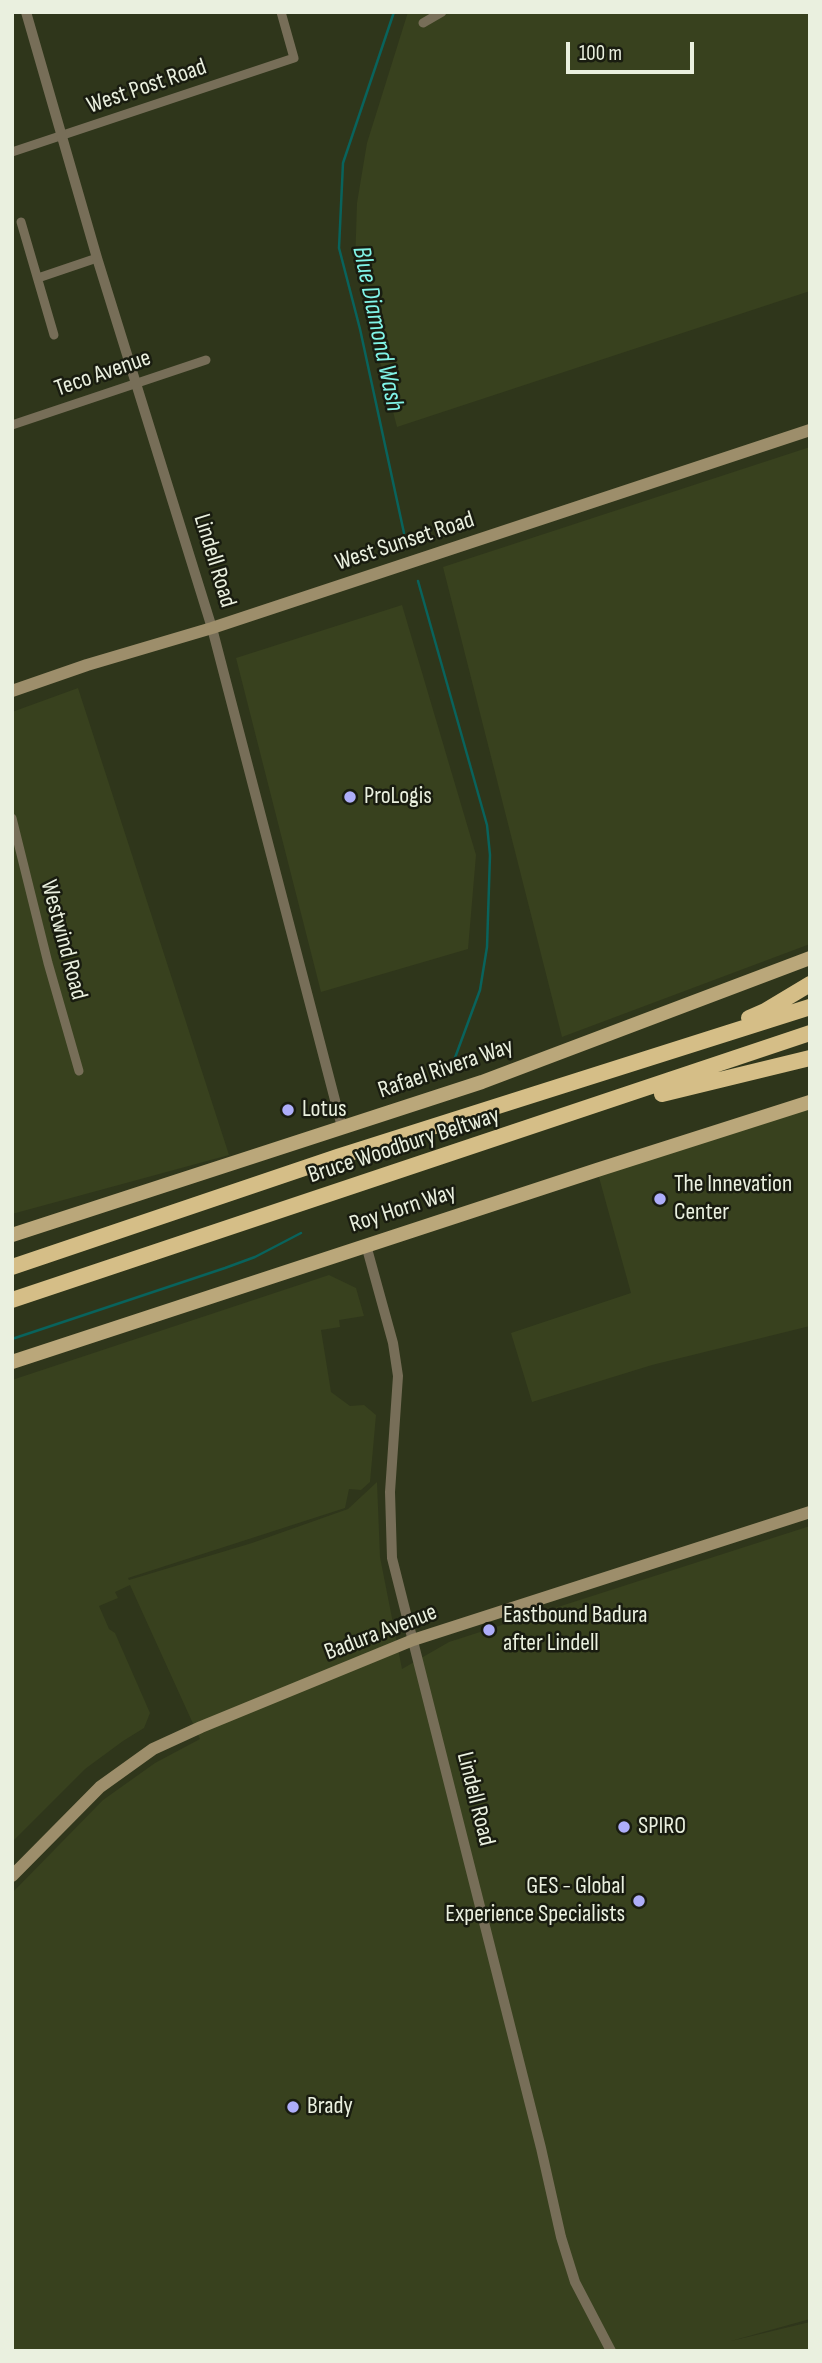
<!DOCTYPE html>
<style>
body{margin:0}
#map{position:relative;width:822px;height:2363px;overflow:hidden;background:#2f361b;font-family:"Sofia Sans Condensed",sans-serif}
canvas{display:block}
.frame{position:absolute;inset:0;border:14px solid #eaf0df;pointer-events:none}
.scale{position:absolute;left:566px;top:42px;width:128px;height:32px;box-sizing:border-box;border:4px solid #eaf0df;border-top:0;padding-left:9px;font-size:21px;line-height:24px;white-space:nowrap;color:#eaf0df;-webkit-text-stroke:5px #191c10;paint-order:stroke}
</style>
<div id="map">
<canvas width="822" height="2363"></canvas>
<div class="frame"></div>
<div class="scale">100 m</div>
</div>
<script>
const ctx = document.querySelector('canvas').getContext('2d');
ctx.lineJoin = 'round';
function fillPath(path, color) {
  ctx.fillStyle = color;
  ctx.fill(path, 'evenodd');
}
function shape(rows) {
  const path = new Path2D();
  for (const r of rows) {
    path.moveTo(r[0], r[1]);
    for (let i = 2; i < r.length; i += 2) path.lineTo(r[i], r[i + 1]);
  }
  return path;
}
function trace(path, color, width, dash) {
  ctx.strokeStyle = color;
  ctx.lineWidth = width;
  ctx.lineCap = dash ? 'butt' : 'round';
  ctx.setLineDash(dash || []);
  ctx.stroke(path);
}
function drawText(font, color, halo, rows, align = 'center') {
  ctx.font = font + ' "Sofia Sans Condensed",sans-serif';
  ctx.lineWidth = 5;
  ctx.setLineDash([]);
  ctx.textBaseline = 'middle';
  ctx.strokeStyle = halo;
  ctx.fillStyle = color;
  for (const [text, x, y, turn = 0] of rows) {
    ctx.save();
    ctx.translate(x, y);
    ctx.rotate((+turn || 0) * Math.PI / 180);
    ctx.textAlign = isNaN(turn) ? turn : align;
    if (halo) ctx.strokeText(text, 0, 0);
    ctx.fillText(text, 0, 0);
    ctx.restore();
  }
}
fillPath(shape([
 [408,12,810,12,810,291,397,427,355,265,357,203,367,143],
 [810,447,810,944,562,1037,443,567],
 [402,605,476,855,468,949,321,992,236,658],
 [78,688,229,1155,12,1214,12,712],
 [810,1102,810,1326,652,1365,532,1402,511,1333,631,1293,597,1170],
 [329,1275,356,1288,364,1316,339,1320,340,1327,321,1330,331,1392,350,1406,364,1405,376,1415,370,1482,361,1490,349,1489,345,1508,128,1578,129,1580,252,1543,348,1509,377,1482,380,1557,402,1669,449,1642,810,1526,810,2319,731,2341,810,2322,810,2351,12,2351,12,1893,103,1800,155,1763,200,1739,130,1585,115,1592,118,1598,99,1606,109,1629,115,1633,150,1713,144,1728,123,1741,85,1769,12,1842,12,1380]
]), '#38411e');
trace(shape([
 [394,12,343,163,339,248,360,329,404,533],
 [418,581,487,825,490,855,487,947,480,990,449,1074],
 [12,1339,225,1268,255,1257,301,1233]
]), '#09635c', 2.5);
trace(shape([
 [423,23,442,12],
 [12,152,294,58,281,12],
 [21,222,54,335],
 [38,278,97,258],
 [12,425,206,360],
 [12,818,48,963,79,1071]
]), '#776e58', 9);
trace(shape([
 [26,12,97,258,212,628,342,1127],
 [366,1245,393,1343,398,1376,390,1492,392,1558,541,2148,561,2237,575,2282,611,2351]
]), '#776e58', 10);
trace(shape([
 [12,691,87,665,212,628,810,430],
 [12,1876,100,1787,153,1749,201,1727,413,1640,810,1512]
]), '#9d8e6b', 12);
trace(shape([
 [12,1235,482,1082,810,958],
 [12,1362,597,1170,810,1102]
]), '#baa77a', 14);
trace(shape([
 [749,1018,765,1011,810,984],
 [662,1094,810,1058],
 [12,1267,337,1157,810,1007],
 [12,1300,810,1033]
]), '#d5be87', 16);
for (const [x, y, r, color] of [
 [350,797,7,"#aeaefa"],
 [288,1110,7,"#aeaefa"],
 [660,1199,7,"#aeaefa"],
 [489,1630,7,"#aeaefa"],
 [624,1827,7,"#aeaefa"],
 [639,1901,7,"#aeaefa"],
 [293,2107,7,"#aeaefa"]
]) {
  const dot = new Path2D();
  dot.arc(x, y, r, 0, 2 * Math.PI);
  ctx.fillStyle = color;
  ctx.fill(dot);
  trace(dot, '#191c10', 2.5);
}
drawText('24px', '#eaf0df', '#191c10', [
 ["West Post Road",147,87,-19],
 ["Teco Avenue",103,374,-19],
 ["West Sunset Road",405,542,-18],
 ["Lindell Road",214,561,73],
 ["Westwind Road",63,940,75],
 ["Rafael Rivera Way",446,1069,-19],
 ["Bruce Woodbury Beltway",404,1146,-18],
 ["Roy Horn Way",403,1209,-18],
 ["Badura Avenue",381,1633,-21],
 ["Lindell Road",475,1799,76]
]);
drawText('24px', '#eaf0df', '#191c10', [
 ["ProLogis",364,797],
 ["Lotus",302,1110],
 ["The Innevation",674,1185],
 ["Center",674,1213],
 ["Eastbound Badura",503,1616],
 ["after Lindell",503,1644],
 ["SPIRO",638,1827],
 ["GES - Global",625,1887,"right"],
 ["Experience Specialists",625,1915,"right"],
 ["Brady",307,2107]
], 'left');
drawText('italic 26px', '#81f4e7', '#191c10', [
 ["Blue Diamond Wash",377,329,78]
]);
</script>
